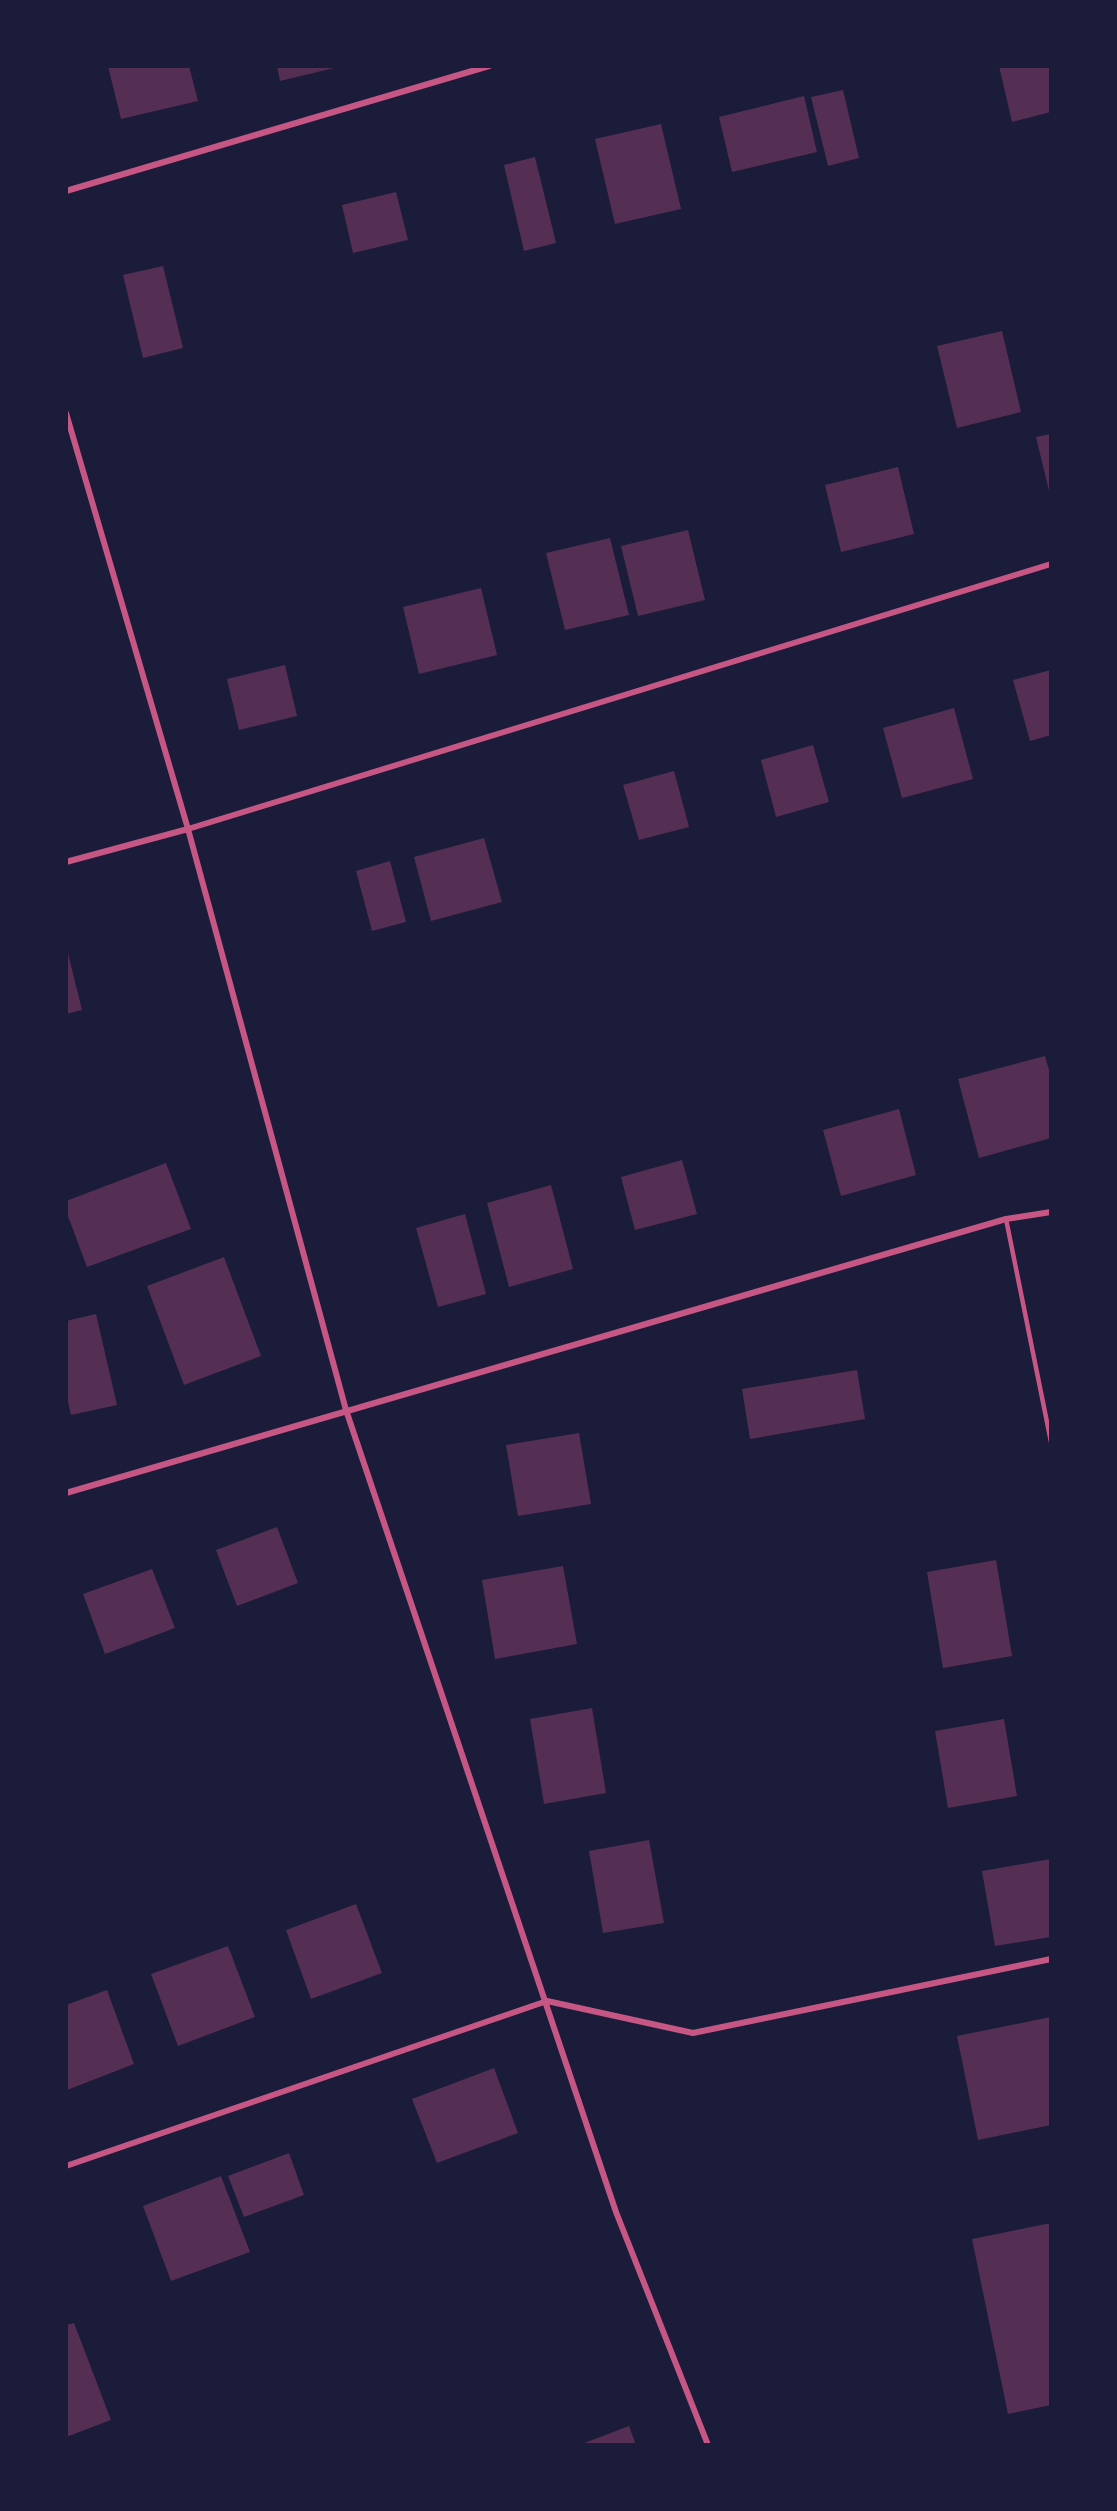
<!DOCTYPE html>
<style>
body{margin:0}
#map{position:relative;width:1117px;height:2511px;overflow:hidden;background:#1b1b3a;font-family:Rubik,sans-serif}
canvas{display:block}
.frame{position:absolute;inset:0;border:68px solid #1b1b3a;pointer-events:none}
</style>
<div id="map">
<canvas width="1117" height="2511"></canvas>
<div class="frame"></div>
</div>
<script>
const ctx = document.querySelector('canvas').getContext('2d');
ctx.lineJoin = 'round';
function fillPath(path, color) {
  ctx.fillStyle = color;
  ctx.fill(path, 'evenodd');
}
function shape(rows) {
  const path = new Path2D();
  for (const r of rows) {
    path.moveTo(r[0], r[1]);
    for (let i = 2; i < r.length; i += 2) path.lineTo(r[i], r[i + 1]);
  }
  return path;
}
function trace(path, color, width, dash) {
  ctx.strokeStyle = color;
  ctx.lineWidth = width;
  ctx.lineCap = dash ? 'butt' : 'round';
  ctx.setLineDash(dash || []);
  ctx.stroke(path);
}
fillPath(shape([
 [108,66,189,66,198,101,121,119],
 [277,66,333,66,334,68,280,81],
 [999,66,1051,66,1051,112,1012,122],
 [843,90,859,158,828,166,811,97],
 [804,96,817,152,732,172,719,117],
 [661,124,681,209,615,224,595,139],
 [535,157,556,243,524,251,504,165],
 [396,192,408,240,353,253,342,205],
 [163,266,183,348,143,358,123,275],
 [1002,331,1021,412,957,428,937,346],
 [1051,434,1051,495,1050,495,1036,437],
 [898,467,914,534,841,552,825,485],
 [688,530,705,600,638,616,621,546],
 [610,538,629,615,565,630,546,553],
 [481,588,497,655,419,674,403,607],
 [285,665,297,716,239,730,227,679],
 [1051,670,1051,735,1030,741,1013,680],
 [954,708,973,779,902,798,883,728],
 [813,745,829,802,776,817,761,760],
 [674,771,689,827,639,840,623,785],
 [484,838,502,902,431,921,414,857],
 [390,861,406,922,372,931,356,871],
 [66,945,82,1010,66,1014],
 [1045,1056,1051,1077,1051,1138,979,1158,958,1079],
 [899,1109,916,1175,841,1196,823,1130],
 [682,1160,697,1214,635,1230,621,1177],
 [166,1163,191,1229,87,1267,66,1211,66,1201],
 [551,1185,573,1269,509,1287,487,1203],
 [465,1214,486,1294,438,1307,416,1228],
 [224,1257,261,1356,184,1385,147,1286],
 [96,1314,117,1405,71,1415,66,1393,66,1321],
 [857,1370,865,1419,750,1439,742,1389],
 [579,1433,591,1504,518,1516,506,1445],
 [277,1527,298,1583,237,1606,216,1550],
 [996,1560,1012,1656,943,1668,927,1572],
 [563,1566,577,1644,495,1659,482,1580],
 [152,1569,175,1628,105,1654,83,1594],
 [592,1708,606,1793,544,1804,530,1719],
 [1004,1719,1017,1796,948,1808,935,1731],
 [649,1840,664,1923,603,1933,589,1851],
 [1051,1859,1051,1937,995,1946,982,1871],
 [356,1904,382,1973,311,1999,286,1930],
 [228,1946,255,2017,178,2046,151,1974],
 [107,1990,134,2064,67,2090,66,2005],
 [1051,2017,1051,2125,978,2140,957,2036],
 [494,2068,518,2133,437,2163,412,2099],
 [289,2153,304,2195,244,2217,228,2176],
 [221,2176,250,2252,171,2281,143,2206],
 [1051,2223,1051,2405,1008,2414,972,2239],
 [74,2323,111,2420,66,2437,66,2325],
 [629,2426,636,2445,579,2445]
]), '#542f53');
trace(shape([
 [1006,1219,1051,1442]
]), '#c65784', 4.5);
trace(shape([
 [66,191,489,66],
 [66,413,188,829,346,1410,616,2212,708,2445],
 [66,862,188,829,1051,564],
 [66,1493,1006,1219,1051,1212],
 [66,2166,547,2001,693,2033,1051,1959]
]), '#c65784', 6);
</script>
